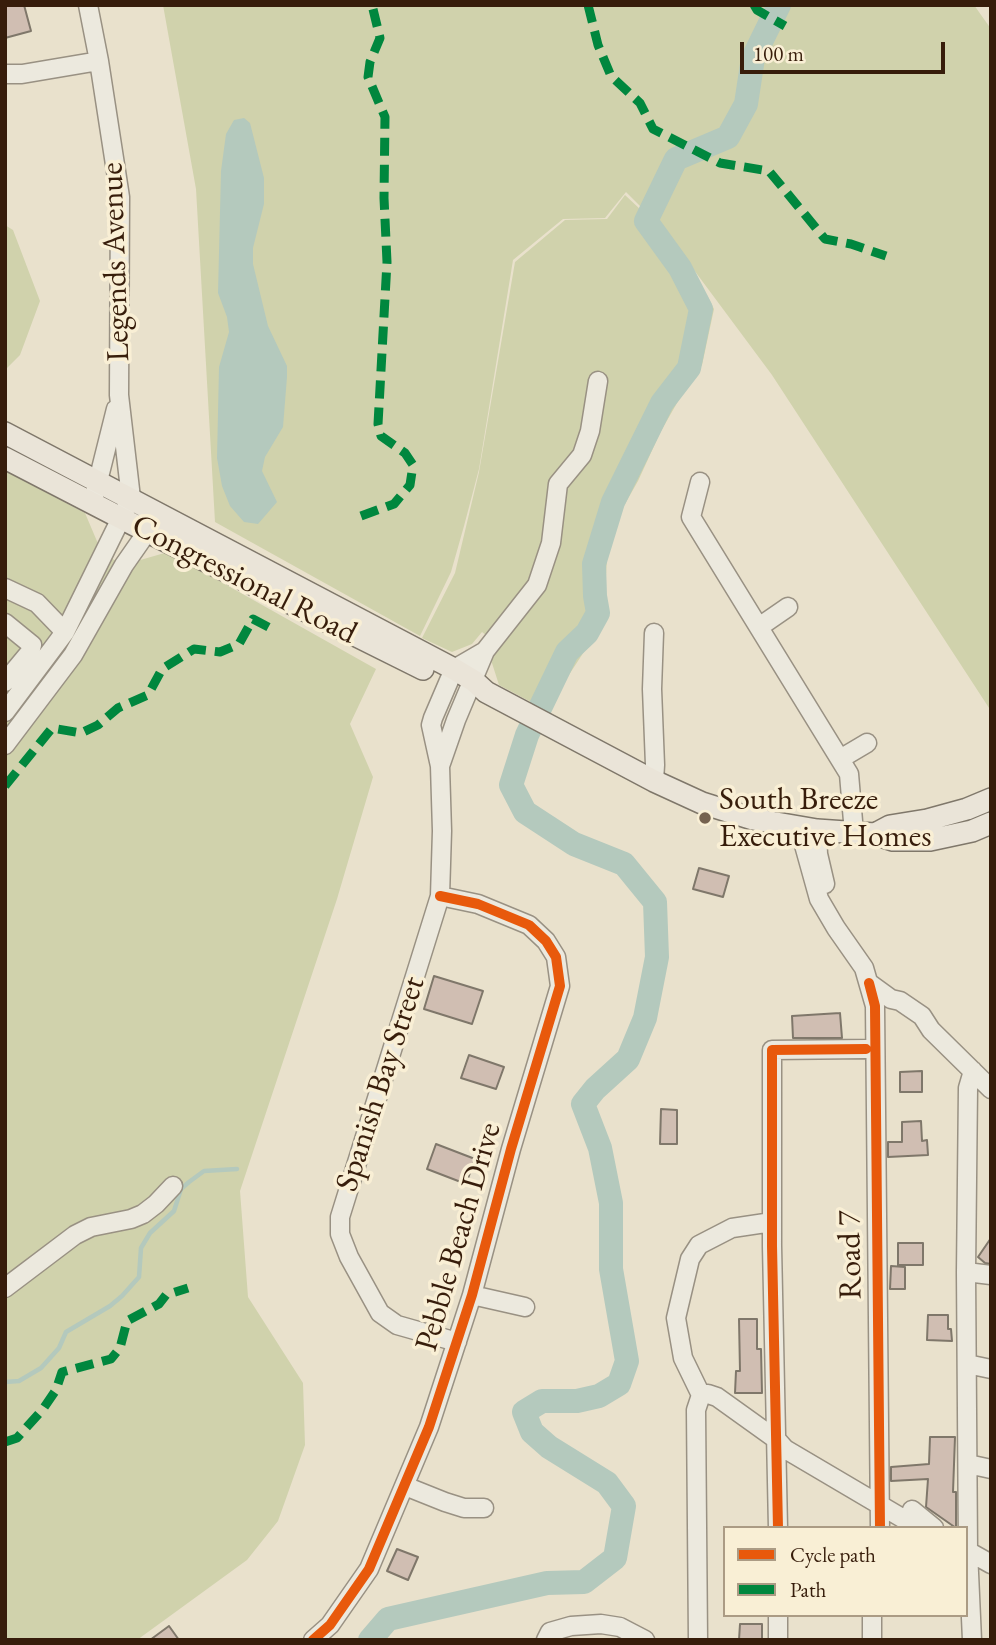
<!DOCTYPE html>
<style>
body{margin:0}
#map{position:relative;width:996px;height:1645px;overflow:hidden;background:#e9e1cc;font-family:"EB Garamond",serif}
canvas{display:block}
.frame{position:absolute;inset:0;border:7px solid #371d0b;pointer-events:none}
.legend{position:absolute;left:723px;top:1526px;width:245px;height:91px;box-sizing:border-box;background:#f9efd5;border:2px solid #ab9b84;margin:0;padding:9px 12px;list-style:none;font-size:21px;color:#371d0b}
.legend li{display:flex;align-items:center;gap:14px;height:35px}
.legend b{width:35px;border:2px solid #ab9b84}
.scale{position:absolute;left:740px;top:42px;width:205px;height:32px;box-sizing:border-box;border:4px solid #371d0b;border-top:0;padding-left:9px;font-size:21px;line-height:24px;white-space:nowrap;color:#371d0b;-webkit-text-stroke:5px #f9efd5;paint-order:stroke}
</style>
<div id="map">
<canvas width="996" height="1645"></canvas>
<div class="frame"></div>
<ul class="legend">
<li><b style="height:9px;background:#e8590c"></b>Cycle path</li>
<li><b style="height:9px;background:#00873e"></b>Path</li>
</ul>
<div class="scale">100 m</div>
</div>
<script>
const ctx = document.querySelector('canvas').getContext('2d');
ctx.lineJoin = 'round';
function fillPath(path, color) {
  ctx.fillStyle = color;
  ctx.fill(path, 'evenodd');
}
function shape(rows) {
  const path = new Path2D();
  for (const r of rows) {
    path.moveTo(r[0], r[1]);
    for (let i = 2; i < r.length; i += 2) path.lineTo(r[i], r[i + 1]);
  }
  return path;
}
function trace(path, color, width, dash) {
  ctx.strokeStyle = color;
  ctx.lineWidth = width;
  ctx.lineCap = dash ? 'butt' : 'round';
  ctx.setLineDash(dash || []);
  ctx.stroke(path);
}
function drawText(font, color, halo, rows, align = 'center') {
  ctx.font = font + ' "EB Garamond",serif';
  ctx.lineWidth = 7;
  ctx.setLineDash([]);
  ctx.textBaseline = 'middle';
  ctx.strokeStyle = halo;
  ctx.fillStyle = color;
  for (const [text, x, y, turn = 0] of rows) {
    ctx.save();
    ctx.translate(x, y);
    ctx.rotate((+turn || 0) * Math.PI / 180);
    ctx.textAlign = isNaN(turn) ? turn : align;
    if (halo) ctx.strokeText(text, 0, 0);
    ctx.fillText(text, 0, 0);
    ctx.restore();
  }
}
fillPath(shape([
 [163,5,974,5,991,29,991,711,772,375,665,231,626,192,605,218,563,219,513,260,479,469,464,526,451,572,420,636,215,522,196,189],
 [625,195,658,226,676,249,708,297,714,309,702,365,685,389,661,431,638,481,617,518,607,559,605,591,608,615,546,710,499,685,491,660,500,646,482,632,472,644,452,652,422,638,455,573,479,472,515,262,565,220,607,219],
 [5,225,13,230,40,301,20,355,5,370],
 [5,471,85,513,102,553,123,565,168,552,376,669,350,724,373,777,337,899,240,1191,248,1297,303,1383,305,1445,278,1521,247,1560,137,1640,5,1640]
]), '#d0d2ac');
fillPath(shape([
 [244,118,250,123,264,178,264,204,253,248,253,264,268,326,287,366,287,377,283,427,265,457,262,471,277,502,258,524,244,522,230,506,222,486,217,458,219,367,229,332,227,317,218,293,221,171,226,134,234,120]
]), '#b4c9bd');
trace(shape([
 [5,1382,19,1381,41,1368,59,1348,66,1332,110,1306,122,1296,139,1277,141,1248,150,1233,174,1211,181,1189,189,1182,204,1171,237,1169]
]), '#b4c9bd', 4.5);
trace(shape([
 [370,1640,388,1619,547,1583,584,1582,615,1558,624,1506,607,1483,549,1447,532,1432,524,1412,542,1401,577,1401,599,1396,619,1384,627,1361,611,1269,611,1203,600,1148,583,1104,595,1089,628,1059,645,1018,657,957,655,902,624,864,574,844,525,812,511,785,527,735,567,652,587,633,598,613,595,596,594,564,613,502,662,403,689,368,701,309,680,268,646,221,676,159,728,137,746,104,753,58,779,5]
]), '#b4c9bd', 24);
const building = shape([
 [5,5,24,5,31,31,5,38,5,5],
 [699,868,729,876,723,897,693,889,699,868],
 [434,976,483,991,472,1024,424,1009,434,976],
 [840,1013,842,1038,793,1038,792,1016,840,1013],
 [469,1055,504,1067,496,1089,461,1078,469,1055],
 [922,1071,922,1092,900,1092,900,1072,922,1071],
 [661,1109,677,1110,677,1144,660,1144,661,1109],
 [921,1121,922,1141,927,1140,928,1155,888,1157,888,1142,902,1142,902,1122,921,1121],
 [436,1144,475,1159,466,1184,427,1169,436,1144],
 [991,1238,991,1264,985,1263,978,1257,991,1238],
 [898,1243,923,1243,923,1265,898,1265,898,1243],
 [891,1266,905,1267,905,1289,890,1289,891,1266],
 [928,1315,948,1315,948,1329,951,1329,952,1341,927,1340,928,1315],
 [739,1319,757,1319,757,1349,761,1349,762,1393,735,1393,736,1371,740,1371,739,1319],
 [930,1437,955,1437,953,1492,956,1492,956,1528,926,1507,928,1479,891,1481,891,1467,929,1464,930,1437],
 [397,1549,418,1557,408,1580,387,1571,397,1549],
 [740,1624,762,1624,762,1640,739,1640,740,1624],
 [169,1626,179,1640,150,1640,169,1626]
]);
fillPath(building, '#d0beb2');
trace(building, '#7f776a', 2);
const minor = shape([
 [5,74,22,74,99,61],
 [700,482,691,517,849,774,854,833],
 [95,493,116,409],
 [5,588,37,603,65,632],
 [5,623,32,645,30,652,5,682],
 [759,627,788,607],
 [5,712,65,632,131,498,119,395,120,197,99,61,88,5],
 [5,745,73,655,124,565,154,522],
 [840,759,867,743],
 [440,766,456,720,485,651],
 [654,781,655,765,652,689,654,633],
 [799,827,819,899,836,928,864,968,875,1006,880,1528],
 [817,830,818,854,825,884],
 [869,983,891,999,900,1001,922,1016,931,1030,991,1089],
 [966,1272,991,1275],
 [5,1288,75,1235,91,1227,131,1219,143,1214,156,1204,173,1186],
 [472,1295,525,1307],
 [457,1342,397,1325,380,1313,349,1257,340,1234,340,1217,440,896,442,831,440,766,431,725,433,718,454,669,485,651,537,585,551,543,558,484,582,455,590,431,598,381],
 [967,1364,991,1369],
 [701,1395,683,1358,676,1318,690,1259,699,1245,732,1228,772,1222],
 [968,1464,991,1469],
 [405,1486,445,1502,464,1508,484,1508],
 [912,1510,934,1528],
 [778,1528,772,1246,772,1050,866,1049],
 [966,1550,991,1564],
 [778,1615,778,1640],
 [313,1640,330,1625,369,1569,429,1427,472,1295,511,1149,560,986,556,957,546,941,529,925,478,904,440,896],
 [546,1640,550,1632,571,1626,601,1624,620,1627,645,1640],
 [698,1640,696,1410,701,1395,708,1394,717,1397,777,1440,785,1449,919,1528],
 [872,1640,872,1615],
 [972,1640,968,1551,966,1272,968,1088,973,1071]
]);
const major = shape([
 [5,433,454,669,474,681,486,692,654,781,702,803,753,819,817,830,875,834,893,840,930,840,972,831,991,823],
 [5,458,148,532,423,669],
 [875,834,890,826,927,820,967,809,991,799]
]);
trace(minor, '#999183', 21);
trace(major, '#7f776a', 24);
trace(minor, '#ece9de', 18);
trace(major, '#eae4d8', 21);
trace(shape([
 [588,5,598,45,611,76,640,103,653,129,720,163,769,171,825,239,851,244,886,256],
 [754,5,757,10,785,26],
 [361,516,394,504,410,485,413,465,405,453,381,436,378,424,387,262,384,198,385,117,368,77,370,62,380,38,372,5],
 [5,786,52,728,81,733,98,725,118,708,148,695,162,669,194,649,220,652,239,644,253,619,272,629],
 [5,1442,17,1438,43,1409,56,1390,62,1372,111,1359,120,1348,127,1321,159,1304,166,1295,188,1288]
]), '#00873e', 9, [18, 9]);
trace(shape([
 [869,983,875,1006,880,1528],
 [778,1528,772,1246,772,1050,866,1049],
 [313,1640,330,1625,369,1569,429,1427,472,1295,511,1149,560,986,556,957,546,941,529,925,478,904,440,896]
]), '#e8590c', 10);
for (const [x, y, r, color] of [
 [705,818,7,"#75624f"]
]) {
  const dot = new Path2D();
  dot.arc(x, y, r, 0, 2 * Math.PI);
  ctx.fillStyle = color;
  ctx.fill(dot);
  trace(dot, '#f9efd5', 2.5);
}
drawText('32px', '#371d0b', '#f9efd5', [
 ["Legends Avenue",116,262,-92],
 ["Congressional Road",244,580,27],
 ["Spanish Bay Street",381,1084,-72],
 ["Pebble Beach Drive",459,1237,-74],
 ["Road 7",851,1255,-91]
]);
drawText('32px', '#371d0b', '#f9efd5', [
 ["South Breeze",719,800],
 ["Executive Homes",719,837]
], 'left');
</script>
